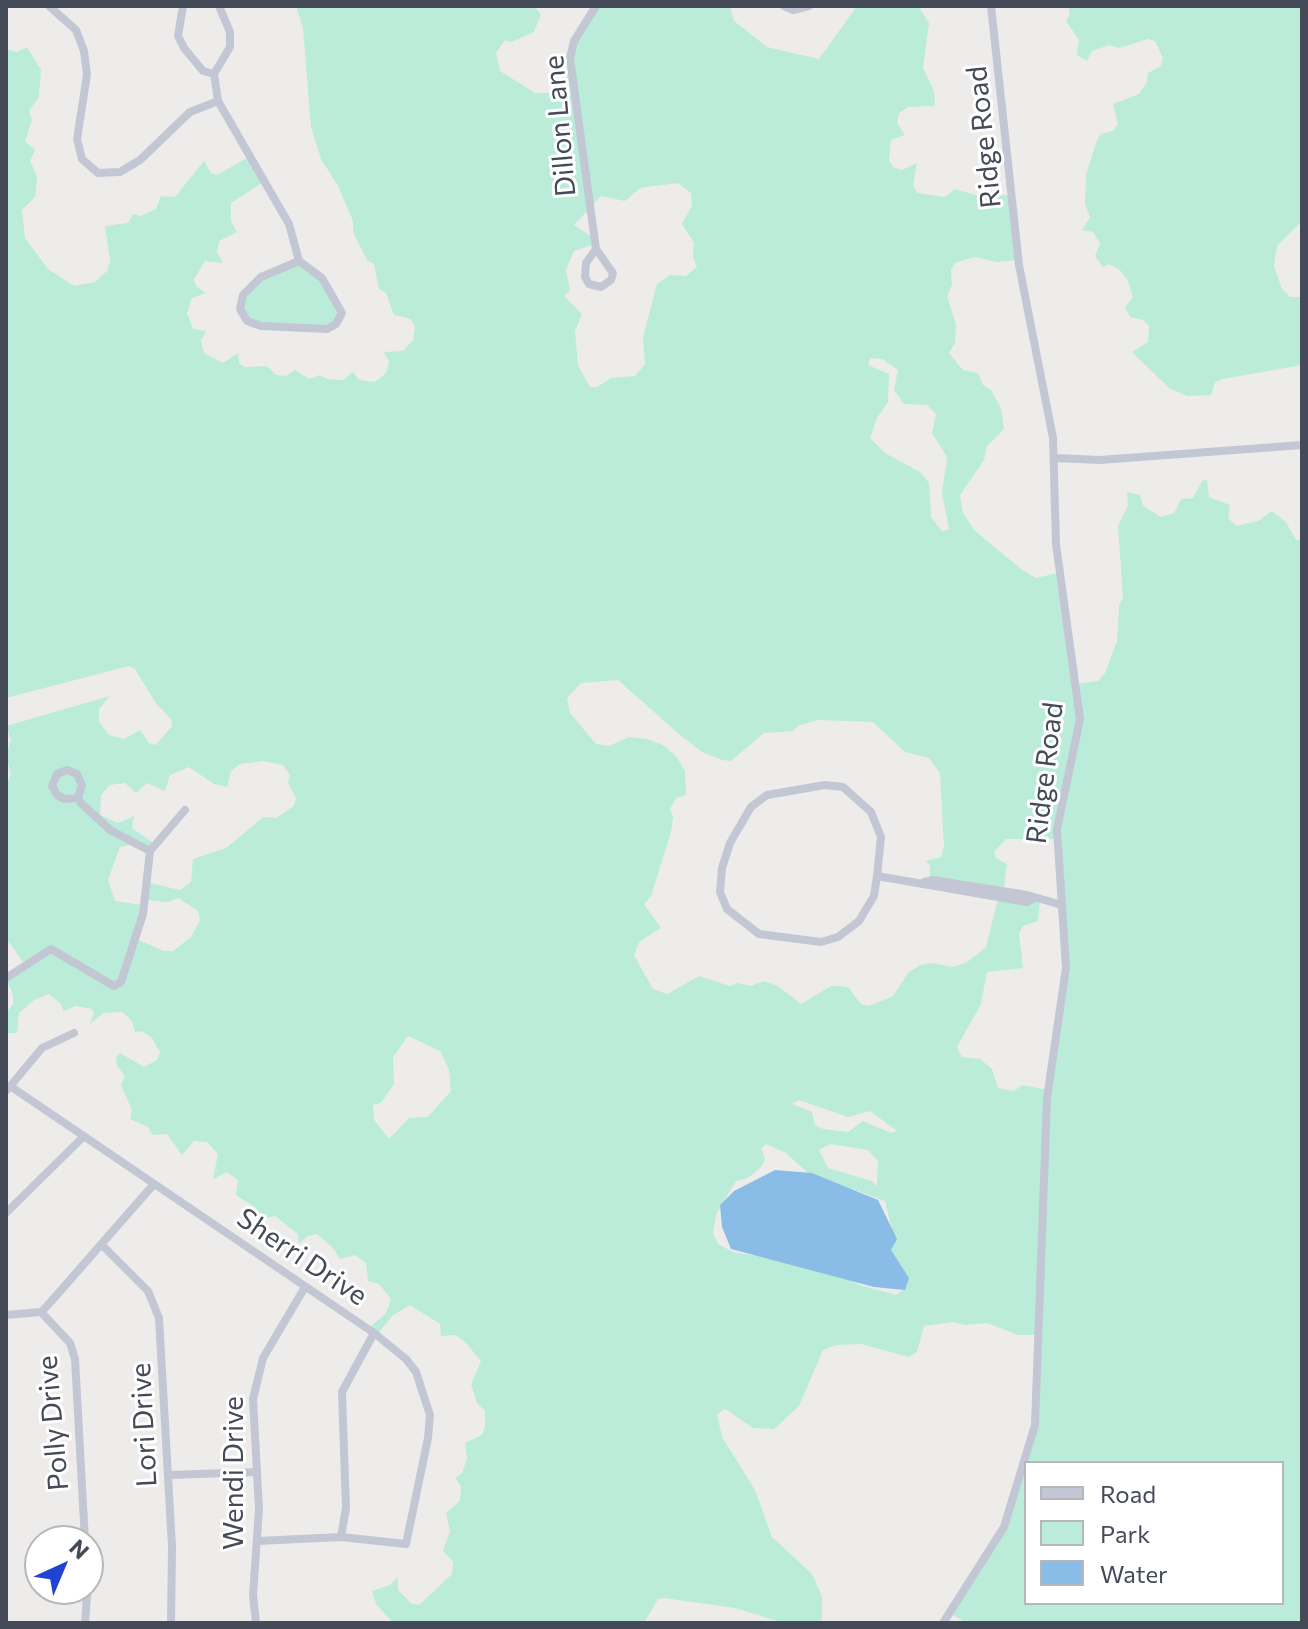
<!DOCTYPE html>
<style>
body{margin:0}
#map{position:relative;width:1308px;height:1629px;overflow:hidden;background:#eeeceb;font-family:Commissioner,sans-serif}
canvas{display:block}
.frame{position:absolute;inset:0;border:8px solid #454a58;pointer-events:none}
.legend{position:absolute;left:1024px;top:1461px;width:260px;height:144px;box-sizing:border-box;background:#fff;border:2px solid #b5b7bc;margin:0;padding:10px 14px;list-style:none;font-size:24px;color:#454a58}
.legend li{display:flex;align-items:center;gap:16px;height:40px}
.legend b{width:40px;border:2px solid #b5b7bc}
.north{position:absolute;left:24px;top:1525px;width:80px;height:80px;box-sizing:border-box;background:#fff;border:2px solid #b5b7bc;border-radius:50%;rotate:44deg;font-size:22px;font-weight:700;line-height:32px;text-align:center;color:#454a58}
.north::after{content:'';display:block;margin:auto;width:28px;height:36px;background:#2043d4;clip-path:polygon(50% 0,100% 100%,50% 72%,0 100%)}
</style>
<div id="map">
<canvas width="1308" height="1629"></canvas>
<div class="frame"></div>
<ul class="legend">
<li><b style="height:10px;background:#c2c7d3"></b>Road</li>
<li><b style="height:22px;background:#baecd9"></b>Park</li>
<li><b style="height:22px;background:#89bde7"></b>Water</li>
</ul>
<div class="north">N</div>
</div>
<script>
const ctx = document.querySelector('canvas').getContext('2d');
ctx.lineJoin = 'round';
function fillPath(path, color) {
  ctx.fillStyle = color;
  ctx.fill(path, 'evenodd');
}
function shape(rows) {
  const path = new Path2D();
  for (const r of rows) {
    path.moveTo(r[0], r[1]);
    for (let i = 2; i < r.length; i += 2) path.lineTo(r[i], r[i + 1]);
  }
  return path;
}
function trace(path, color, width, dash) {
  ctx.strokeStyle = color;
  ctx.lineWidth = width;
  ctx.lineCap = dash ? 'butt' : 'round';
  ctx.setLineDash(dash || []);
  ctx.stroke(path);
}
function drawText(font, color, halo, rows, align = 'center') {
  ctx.font = font + ' Commissioner,sans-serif';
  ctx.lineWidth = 6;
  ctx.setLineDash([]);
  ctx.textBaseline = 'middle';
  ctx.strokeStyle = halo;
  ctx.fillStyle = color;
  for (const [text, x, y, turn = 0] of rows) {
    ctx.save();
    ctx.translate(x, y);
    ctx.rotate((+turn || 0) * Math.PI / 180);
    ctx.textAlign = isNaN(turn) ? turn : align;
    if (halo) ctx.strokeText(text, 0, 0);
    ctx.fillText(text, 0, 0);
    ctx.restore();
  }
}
fillPath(shape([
 [296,6,534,6,541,14,534,32,511,42,505,40,496,53,500,71,535,93,571,93,566,74,571,46,600,6,730,6,734,21,767,47,819,59,857,6,918,6,929,23,923,68,934,91,935,106,908,107,899,113,897,123,905,135,891,140,889,160,893,167,902,170,917,163,913,185,917,193,945,197,955,189,979,196,1011,195,1018,260,997,262,974,257,955,263,951,270,952,285,947,296,956,325,955,343,949,353,963,370,978,373,983,385,991,390,1001,408,1004,429,987,446,984,460,960,495,963,513,975,531,1021,569,1036,578,1057,573,1075,684,1098,681,1105,673,1117,641,1119,606,1123,597,1118,526,1128,505,1127,492,1140,495,1143,506,1161,517,1174,513,1181,499,1193,498,1202,481,1207,479,1209,497,1230,505,1228,518,1236,526,1258,521,1272,511,1286,522,1296,540,1302,541,1302,1623,966,1623,950,1613,995,1544,1014,1500,1036,1404,1038,1335,1018,1335,987,1323,965,1325,953,1322,924,1326,917,1352,909,1357,861,1344,837,1345,823,1350,799,1406,774,1429,753,1428,725,1409,717,1414,722,1437,755,1490,772,1537,812,1574,822,1596,822,1623,784,1623,735,1608,664,1598,658,1599,644,1623,393,1623,376,1604,372,1591,390,1585,398,1577,398,1590,411,1603,419,1605,452,1574,453,1562,443,1551,450,1531,446,1513,460,1501,461,1486,455,1478,462,1473,467,1459,465,1443,482,1435,485,1427,485,1411,477,1403,471,1384,481,1361,466,1343,456,1335,441,1336,440,1324,410,1305,392,1316,378,1334,367,1330,386,1313,391,1299,379,1284,368,1281,366,1263,355,1255,340,1259,334,1249,317,1234,308,1236,299,1244,298,1234,275,1216,256,1221,256,1208,236,1195,238,1180,227,1172,213,1179,218,1154,207,1142,194,1141,182,1155,167,1134,153,1135,148,1127,130,1119,132,1110,121,1085,125,1076,117,1066,116,1057,120,1053,144,1067,157,1060,160,1052,152,1038,142,1031,135,1032,132,1021,122,1012,103,1013,89,1025,94,1014,92,1009,76,1006,63,1011,61,1004,49,994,34,1000,19,1013,17,1033,6,1033,6,1013,13,1004,13,995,6,978,25,965,6,938,6,786,11,774,6,756,11,740,6,726,110,696,99,709,99,722,109,735,124,739,140,730,149,743,156,745,172,726,171,719,155,702,135,669,129,666,6,698,6,49,17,52,27,47,41,70,39,97,29,111,32,120,25,141,35,150,30,161,37,176,35,197,22,210,25,238,48,269,74,286,95,282,107,271,110,261,105,226,128,223,133,214,140,216,156,209,161,196,175,197,204,161,211,173,217,175,247,158,262,183,231,203,231,221,237,232,219,241,217,252,223,263,205,261,194,279,196,286,206,293,192,298,187,313,193,329,206,331,201,341,204,353,223,363,238,353,239,363,245,367,267,366,276,375,286,376,295,370,309,379,320,375,327,379,343,380,353,372,359,380,375,382,386,373,389,362,384,352,403,351,413,340,415,327,411,319,394,315,386,293,379,289,374,264,367,260,353,232,353,221,338,186,321,159,311,127,303,28],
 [678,183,691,193,692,205,682,224,694,243,693,257,697,267,686,276,670,275,657,284,643,337,645,364,635,376,611,378,597,387,590,387,578,365,575,331,582,314,564,296,570,290,566,270,574,251,592,245,592,237,574,225,601,196,625,201,640,188],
 [870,358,882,359,898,370,894,390,904,404,927,405,936,414,932,433,947,457,942,493,949,529,942,531,931,517,929,483,920,472,885,453,870,438,877,418,888,402,889,374,868,365],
 [618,680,680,735,702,752,722,760,731,761,764,733,792,731,800,725,818,720,873,722,905,752,929,758,940,773,944,847,941,857,926,861,930,866,929,885,998,899,986,947,966,963,952,967,933,963,920,965,908,973,893,996,869,1006,861,1004,848,987,841,986,831,986,801,1004,778,986,763,981,751,986,737,983,730,986,699,976,667,994,653,989,634,955,639,942,661,928,644,904,651,896,671,832,673,817,670,809,676,798,686,795,685,771,676,756,663,745,647,739,629,737,609,746,596,744,570,713,567,698,581,683],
 [263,761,283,765,290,775,288,783,296,798,294,806,276,818,263,817,226,848,193,859,191,882,180,890,146,882,145,900,168,902,178,898,198,911,200,920,191,937,173,951,164,951,136,939,142,905,115,901,108,880,120,847,133,844,152,852,155,844,132,828,134,816,118,823,100,815,101,795,110,785,125,783,136,793,147,783,165,791,170,775,189,767,214,784,227,787,231,771,240,764],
 [1006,839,1055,839,1064,940,1062,1002,1047,1090,1022,1085,1014,1091,998,1088,992,1069,980,1059,962,1057,957,1047,981,1004,987,972,1023,968,1019,933,1023,926,1038,921,1040,902,1003,896,1007,864,996,858,994,852],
 [408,1036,440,1051,449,1070,451,1091,428,1117,409,1118,389,1139,374,1120,373,1105,381,1103,394,1084,393,1057],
 [799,1100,848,1117,870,1111,897,1131,891,1133,863,1121,848,1132,823,1129,815,1125,812,1112,792,1104],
 [766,1144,786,1153,808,1173,885,1201,892,1230,887,1248,903,1290,896,1295,889,1293,859,1285,821,1266,733,1252,718,1244,713,1233,716,1215,736,1181,748,1178,761,1167,765,1159,761,1148],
 [830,1144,868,1150,878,1161,877,1186,872,1181,828,1168,819,1150],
 [1026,1463,1282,1463,1282,1603,1026,1603],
 [1068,6,1302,6,1302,221,1277,246,1274,266,1282,289,1290,297,1302,297,1302,365,1223,379,1215,382,1211,395,1187,396,1169,388,1132,352,1148,342,1149,326,1143,320,1130,317,1125,307,1133,297,1128,281,1120,270,1109,264,1103,267,1095,256,1100,243,1093,232,1082,230,1090,217,1085,204,1086,175,1097,140,1101,134,1113,131,1118,124,1113,104,1139,94,1147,82,1148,73,1161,66,1163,58,1155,41,1148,39,1119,48,1109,45,1092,51,1087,61,1077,55,1079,40,1066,21,1070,14],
 [299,262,318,275,340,304,339,321,331,329,264,326,247,319,239,302,247,287]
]), '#baecd9');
fillPath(shape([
 [775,1170,812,1173,878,1200,897,1239,891,1250,909,1278,905,1290,874,1287,731,1249,722,1227,720,1205,734,1191]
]), '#89bde7');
trace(shape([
 [49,6,76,30,84,51,87,75,77,139,82,159,98,173,120,172,140,160,190,112,218,101],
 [183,6,178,36,184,48,203,71,214,74],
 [219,6,230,32,230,47,214,74,218,101,289,224,299,261,322,278,342,313,336,324,327,329,261,326,247,321,240,309,243,295,261,277,299,261],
 [784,6,793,10,809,6],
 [596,249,586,263,585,277,589,284,601,287,611,280,613,273,596,249,570,58,574,41,596,6],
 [1055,458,1100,460,1302,445],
 [78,798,64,799,57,795,52,786,57,774,67,770,77,774,82,785,78,798,80,802,110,830,150,851],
 [877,876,874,896,859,921,838,937,821,942,759,934,727,909,720,892,722,868,730,843,751,807,767,795,825,785,843,787,871,812,881,837,877,876,1027,902,1033,899],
 [924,882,933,880,1027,895,1062,905],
 [6,978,51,949,114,986,121,982,143,914,150,851,185,810],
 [10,1086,374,1333,406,1359,416,1372,430,1415,428,1438,406,1544,341,1537,258,1541],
 [7,1090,42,1048,74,1033],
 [6,1213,84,1136],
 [103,1246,148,1291,159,1318,172,1547,171,1623],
 [41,1312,70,1343,75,1359,85,1541],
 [6,1315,41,1312,48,1305,154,1184],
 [169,1475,257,1472],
 [341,1537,346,1508,342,1392,374,1333],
 [85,1623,88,1582],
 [256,1623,253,1595,259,1509,253,1399,263,1358,305,1287],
 [943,1623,1004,1527,1035,1425,1047,1098,1066,968,1057,829,1080,719,1056,544,1053,438,1019,265,991,6]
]), '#c2c7d3', 8);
drawText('28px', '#454a58', '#fff', [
 ["Dillon Lane",560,126,-95],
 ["Ridge Road",984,137,-96],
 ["Ridge Road",1045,773,-83],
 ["Sherri Drive",302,1257,34],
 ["Polly Drive",53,1423,-95],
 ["Lori Drive",144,1425,-93],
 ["Wendi Drive",234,1473,-90]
]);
</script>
